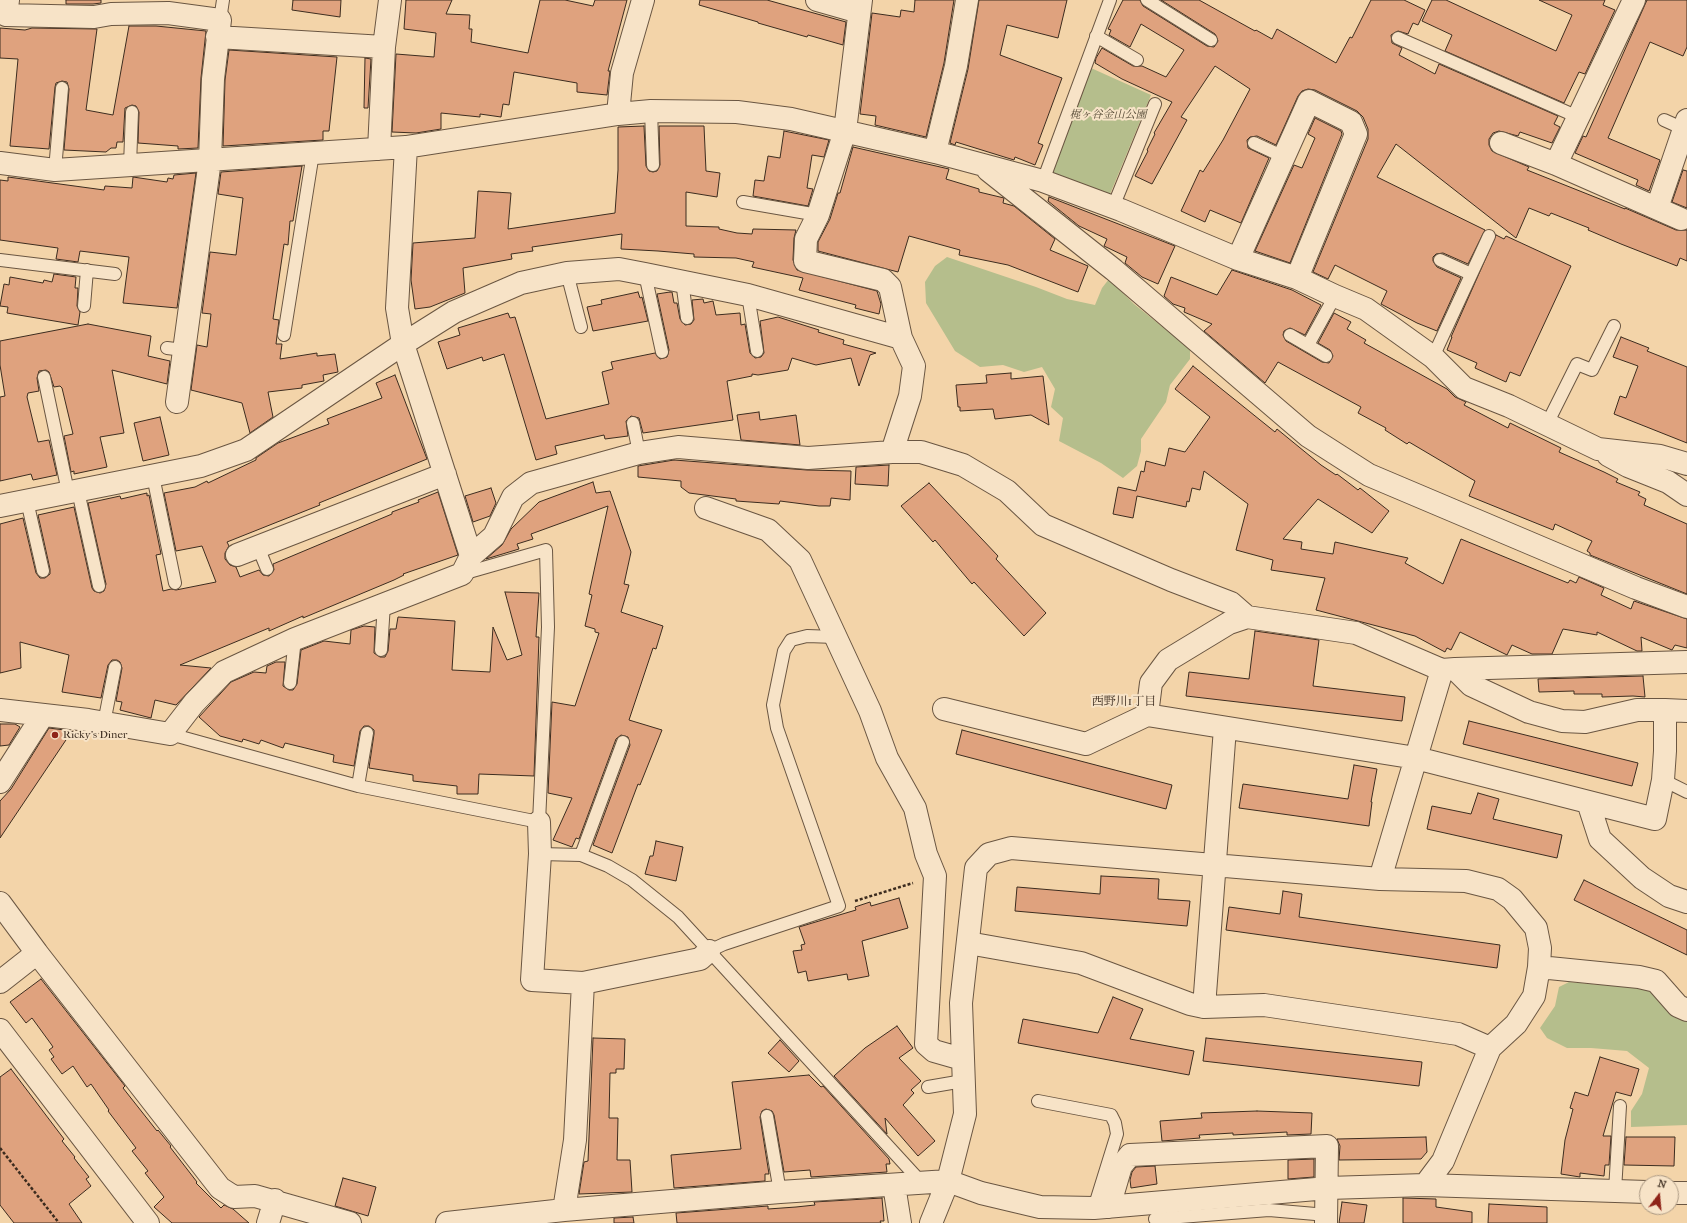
<!DOCTYPE html>
<meta charset="utf-8">
<style>
body{margin:0}
#map{position:relative;width:1687px;height:1223px;overflow:hidden;background:#f3d4a9;font-family:"IM FELL French Canon",serif}
canvas{display:block}
.north{position:absolute;left:1639px;top:1175px;width:40px;height:40px;box-sizing:border-box;background:#f7e3c7;border:1px solid #ac9a84;border-radius:50%;rotate:16deg;font-size:11px;font-weight:700;line-height:16px;text-align:center;color:#3c2c1f}
.north::after{content:'';display:block;margin:auto;width:14px;height:18px;background:#8f2418;clip-path:polygon(50% 0,100% 100%,50% 72%,0 100%)}
</style>
<div id="map">
<canvas width="1687" height="1223"></canvas>
<div class="north">N</div>
</div>
<script>
const ctx = document.querySelector('canvas').getContext('2d');
ctx.lineJoin = 'round';
function fillPath(path, color) {
  ctx.fillStyle = color;
  ctx.fill(path, 'evenodd');
}
function shape(rows) {
  const path = new Path2D();
  for (const r of rows) {
    path.moveTo(r[0], r[1]);
    for (let i = 2; i < r.length; i += 2) path.lineTo(r[i], r[i + 1]);
  }
  return path;
}
function trace(path, color, width, dash) {
  ctx.strokeStyle = color;
  ctx.lineWidth = width;
  ctx.lineCap = dash ? 'butt' : 'round';
  ctx.setLineDash(dash || []);
  ctx.stroke(path);
}
function drawText(font, color, halo, rows, align = 'center') {
  ctx.font = font + ' "IM FELL French Canon","Noto Serif JP",serif';
  ctx.lineWidth = 4;
  ctx.setLineDash([]);
  ctx.textBaseline = 'middle';
  ctx.strokeStyle = halo;
  ctx.fillStyle = color;
  for (const [text, x, y, turn = 0] of rows) {
    ctx.save();
    ctx.translate(x, y);
    ctx.rotate((+turn || 0) * Math.PI / 180);
    ctx.textAlign = isNaN(turn) ? turn : align;
    if (halo) ctx.strokeText(text, 0, 0);
    ctx.fillText(text, 0, 0);
    ctx.restore();
  }
}
fillPath(shape([
 [1091,68,1151,95,1108,199,1049,175],
 [947,257,1036,287,1067,299,1095,305,1102,288,1109,279,1134,304,1190,349,1190,359,1170,385,1166,402,1141,439,1141,451,1137,466,1123,478,1101,463,1059,441,1063,418,1051,407,1055,389,1042,367,1024,372,1003,365,980,367,955,351,926,303,925,282,935,266],
 [1569,982,1648,989,1687,1020,1687,1125,1631,1127,1631,1111,1642,1094,1649,1068,1627,1051,1591,1048,1567,1048,1547,1038,1540,1028,1555,1006,1559,987]
]), '#b5be8c');
const building = shape([
 [66,0,101,0,101,3,93,4,66,4,66,0],
 [293,0,341,0,340,17,292,10,293,0],
 [406,0,452,0,446,14,470,15,469,29,472,29,471,42,528,53,540,0,565,0,593,6,595,0,627,0,608,71,610,71,607,95,577,92,577,83,514,72,509,105,503,104,501,117,480,114,480,117,441,113,441,129,416,133,392,132,396,54,434,57,436,33,404,29,406,0],
 [700,0,767,0,846,22,843,45,808,35,807,37,758,23,758,22,699,5,700,0],
 [915,0,954,0,944,63,926,137,875,125,876,116,860,114,872,13,900,17,901,10,914,12,915,0],
 [979,0,1067,0,1058,38,1007,25,1000,55,1062,78,1038,143,1043,145,1035,165,1015,157,1014,160,956,142,955,145,950,143,968,69,979,0],
 [1123,0,1140,0,1143,6,1207,46,1214,47,1218,41,1215,34,1161,0,1199,0,1255,31,1256,30,1272,39,1277,29,1336,63,1350,37,1352,38,1371,0,1404,0,1425,10,1418,25,1413,23,1408,34,1398,31,1391,35,1392,43,1402,48,1399,55,1435,74,1439,64,1558,116,1554,124,1560,127,1552,143,1520,132,1518,136,1499,131,1493,133,1489,139,1489,145,1492,151,1529,167,1527,170,1625,209,1625,208,1676,230,1687,230,1687,261,1680,258,1677,266,1621,244,1588,230,1589,228,1551,213,1549,216,1529,208,1516,238,1396,144,1377,177,1485,230,1468,264,1443,253,1436,254,1433,257,1433,261,1437,267,1461,278,1437,331,1417,323,1381,304,1387,291,1335,265,1328,279,1313,272,1368,139,1368,129,1363,117,1357,111,1315,90,1308,89,1302,91,1298,96,1276,145,1257,136,1250,137,1247,140,1248,148,1269,158,1241,223,1210,210,1205,222,1181,211,1200,170,1203,172,1223,140,1250,89,1215,66,1181,117,1187,120,1152,184,1135,176,1148,151,1147,150,1155,134,1154,133,1172,102,1122,79,1095,63,1096,58,1102,48,1133,66,1142,66,1166,77,1184,50,1141,24,1130,47,1109,35,1111,30,1108,29,1123,0],
 [1432,0,1446,0,1556,51,1572,15,1539,0,1605,0,1603,5,1615,10,1585,74,1579,72,1564,103,1445,51,1452,35,1422,21,1432,0],
 [1647,0,1687,0,1687,47,1683,56,1650,42,1608,138,1660,160,1649,191,1636,185,1638,180,1575,153,1583,136,1586,137,1647,0],
 [129,26,156,26,206,31,201,78,198,148,178,149,178,146,138,143,139,112,136,106,132,105,125,108,123,142,117,142,116,148,111,148,106,152,64,150,69,89,67,82,62,81,56,83,55,87,49,149,10,146,18,59,0,58,0,28,25,30,32,28,97,29,86,110,113,115,129,26],
 [229,50,337,57,329,131,323,131,323,140,223,146,225,80,229,50],
 [365,58,371,59,368,108,364,108,365,58],
 [1315,118,1341,131,1342,134,1290,263,1255,251,1294,165,1302,168,1315,138,1308,134,1315,118],
 [644,126,646,166,649,171,653,172,657,171,660,165,659,126,704,126,706,171,720,173,717,197,686,192,686,226,719,227,719,229,737,233,752,234,753,229,796,230,794,238,793,260,797,270,877,291,881,304,879,314,855,308,856,305,799,290,803,278,752,267,754,262,736,258,694,257,694,254,658,251,621,249,622,234,532,247,533,251,511,254,512,259,463,268,465,293,430,307,415,309,411,280,413,243,475,238,478,191,511,193,508,229,615,213,618,170,618,127,644,126],
 [784,131,829,140,824,157,812,155,807,188,813,189,808,206,753,196,755,180,764,181,768,156,780,158,784,131],
 [853,147,949,169,946,179,979,189,979,192,1004,198,1003,203,1014,206,1055,239,1050,250,1088,266,1078,292,1008,265,959,255,960,250,909,236,898,272,818,251,818,242,830,219,838,193,840,193,853,147],
 [302,166,293,221,290,221,288,245,284,244,273,319,279,320,276,344,282,344,280,359,317,353,317,356,335,354,338,372,323,375,324,381,302,385,302,388,268,392,273,417,250,433,242,403,191,390,197,345,207,347,211,314,202,313,210,252,236,255,243,198,218,194,221,172,302,166],
 [1683,170,1687,171,1687,208,1672,202,1683,170],
 [196,173,177,308,123,303,129,257,80,251,78,262,56,259,58,248,0,240,0,180,8,181,8,177,104,190,105,186,132,188,133,177,167,182,168,178,173,179,174,175,196,173],
 [1049,197,1175,246,1158,284,1142,277,1125,263,1127,257,1104,246,1107,239,1079,226,1048,201,1049,197],
 [1496,235,1504,239,1506,236,1571,266,1520,376,1510,372,1506,382,1475,368,1477,363,1447,350,1452,337,1451,337,1496,235],
 [1232,270,1292,290,1321,305,1305,335,1290,328,1284,331,1283,335,1286,341,1322,362,1329,363,1333,356,1330,350,1318,343,1334,313,1351,322,1347,329,1366,340,1364,343,1447,389,1455,397,1466,402,1464,405,1508,428,1510,423,1561,448,1559,452,1604,472,1618,479,1616,482,1640,492,1638,495,1646,499,1644,505,1687,524,1687,594,1590,555,1590,553,1587,551,1592,541,1555,524,1553,530,1469,496,1475,481,1409,442,1407,444,1385,430,1386,428,1358,413,1361,407,1278,362,1265,383,1204,331,1212,324,1184,312,1185,308,1173,304,1164,296,1171,277,1217,295,1232,270],
 [54,274,76,277,75,288,78,288,77,306,80,312,78,325,7,313,8,307,0,306,4,284,9,285,10,277,43,283,44,280,52,282,54,274],
 [638,292,640,298,642,297,648,321,593,331,587,307,602,304,601,300,638,292],
 [670,292,672,292,674,303,677,303,680,319,685,325,691,324,694,320,692,300,703,299,704,303,713,301,716,315,740,313,741,325,745,324,750,353,755,358,761,357,764,353,760,321,778,317,819,330,818,332,844,340,843,344,876,353,870,355,859,386,851,358,816,365,792,358,788,370,758,375,752,374,752,376,727,381,733,420,643,433,639,418,631,416,626,421,628,436,605,439,604,435,555,446,557,454,536,460,504,354,483,361,482,357,447,369,438,342,460,335,458,328,508,313,510,318,515,317,546,419,609,404,602,372,613,369,611,362,655,353,660,359,667,357,669,350,657,294,670,292],
 [88,324,151,336,148,356,170,361,167,384,112,370,124,433,100,437,107,467,74,474,74,471,71,472,64,436,73,434,62,388,60,386,54,387,49,372,46,370,39,371,37,378,39,391,28,393,27,397,38,442,49,440,57,475,33,480,31,474,0,481,0,397,5,396,0,365,0,341,88,324],
 [1621,337,1649,348,1647,351,1687,367,1687,443,1614,414,1620,396,1626,398,1638,366,1613,357,1621,337],
 [1193,366,1275,432,1277,429,1321,465,1336,475,1337,474,1358,490,1360,488,1389,511,1372,533,1318,499,1283,539,1302,542,1301,549,1333,554,1335,542,1408,558,1405,563,1443,584,1461,539,1568,583,1570,580,1576,583,1579,577,1604,588,1601,595,1631,609,1634,601,1687,619,1687,648,1675,645,1672,650,1641,637,1642,651,1637,651,1597,632,1597,635,1563,629,1552,654,1532,654,1512,645,1507,655,1460,632,1451,650,1447,648,1445,652,1415,636,1316,610,1325,578,1271,570,1273,560,1236,550,1248,504,1204,471,1200,490,1192,488,1189,502,1187,501,1186,507,1137,496,1133,518,1113,514,1118,487,1136,491,1141,471,1144,472,1146,461,1165,466,1169,448,1185,452,1210,417,1175,389,1193,366],
 [1011,373,1011,379,1043,376,1049,425,1031,415,995,419,993,409,960,411,960,407,958,407,956,385,987,383,986,375,1011,373],
 [395,375,427,459,319,503,320,505,227,542,229,546,225,553,225,559,230,565,236,567,240,577,259,570,263,575,269,576,274,570,273,564,392,514,392,512,419,502,418,500,438,492,458,555,403,574,404,575,394,580,303,618,303,616,269,631,269,628,180,665,211,668,176,705,155,700,151,718,120,710,122,702,116,701,122,668,120,662,117,660,112,660,108,665,101,698,62,692,69,655,20,642,21,668,0,673,0,524,23,518,36,573,40,578,45,578,50,574,50,569,38,515,74,507,92,588,94,591,100,593,104,591,106,584,88,503,120,496,121,499,147,493,147,496,149,495,161,554,156,555,163,591,171,589,176,590,216,582,202,546,176,551,164,493,195,487,207,481,208,483,256,460,256,458,278,443,329,424,327,419,382,398,376,383,395,375],
 [759,412,760,420,796,415,800,445,741,440,737,415,759,412],
 [160,417,169,455,143,461,134,423,160,417],
 [674,460,807,470,851,471,850,500,831,498,830,506,819,506,780,501,779,504,736,501,736,499,689,493,681,487,681,481,638,477,638,466,674,460],
 [889,465,888,486,855,484,856,467,889,465],
 [593,482,596,493,610,491,631,552,624,584,629,585,621,612,663,626,656,649,653,648,629,720,662,730,640,785,638,784,612,853,593,845,630,745,628,737,621,735,616,739,579,839,576,838,572,847,553,840,572,798,548,793,552,702,575,706,599,633,595,632,595,629,585,626,592,595,589,594,608,506,531,534,533,539,517,544,519,549,486,559,502,545,511,529,539,502,593,482],
 [929,483,998,556,996,559,1046,613,1024,636,974,582,972,584,935,540,933,542,901,506,929,483],
 [491,488,496,503,490,516,473,522,465,496,491,488],
 [505,592,539,593,536,637,539,637,534,776,479,774,478,794,457,794,457,786,413,781,413,775,369,768,374,734,374,730,369,726,364,726,360,731,354,766,333,762,334,755,285,743,283,748,261,740,259,744,243,739,242,742,220,736,199,717,231,682,254,672,266,673,267,666,276,662,285,662,283,686,289,690,293,690,297,684,301,650,324,641,350,644,351,630,364,626,375,627,374,653,380,657,385,657,388,651,390,629,396,629,398,617,455,621,452,670,490,672,493,627,507,660,522,655,505,592],
 [1255,631,1319,640,1313,686,1405,697,1402,721,1186,696,1189,672,1249,679,1255,631],
 [1643,676,1645,697,1633,696,1602,697,1602,694,1574,694,1574,691,1539,692,1538,679,1643,676],
 [1469,721,1638,763,1632,786,1463,744,1469,721],
 [0,724,15,724,20,727,9,745,0,746,0,724],
 [49,728,72,731,0,838,0,801,11,789,49,728],
 [962,730,1172,785,1166,809,956,754,962,730],
 [1354,765,1377,769,1371,802,1372,802,1369,826,1239,808,1243,784,1348,799,1354,765],
 [1478,793,1499,799,1493,819,1562,835,1557,858,1427,829,1432,806,1471,814,1478,793],
 [656,841,683,847,676,881,645,874,650,856,653,856,656,841],
 [1101,876,1159,879,1158,899,1190,901,1187,926,1015,911,1017,887,1100,894,1101,876],
 [1584,880,1687,930,1687,955,1574,900,1584,880],
 [1283,891,1302,894,1299,917,1500,945,1497,968,1226,930,1229,907,1280,914,1283,891],
 [899,898,908,928,862,941,869,976,848,980,847,974,808,981,806,971,798,973,793,951,802,950,801,945,805,944,799,927,856,910,855,907,870,902,871,906,899,898],
 [41,979,125,1086,123,1088,157,1131,158,1130,171,1146,170,1147,197,1182,196,1183,221,1208,224,1205,233,1209,249,1223,172,1223,154,1207,164,1197,145,1173,148,1171,132,1151,136,1148,108,1111,109,1110,91,1084,87,1087,73,1066,62,1074,51,1059,54,1057,49,1050,53,1047,51,1044,32,1018,26,1023,10,1002,41,979],
 [1113,997,1143,1009,1130,1039,1194,1051,1189,1075,1018,1043,1023,1019,1098,1033,1113,997],
 [897,1026,913,1048,899,1058,921,1081,911,1090,914,1093,903,1105,935,1141,918,1156,885,1118,887,1134,834,1076,865,1048,897,1026],
 [593,1038,625,1039,624,1069,616,1069,616,1073,610,1073,609,1118,618,1118,617,1160,630,1160,632,1192,579,1194,584,1162,588,1161,593,1038],
 [1206,1038,1422,1062,1419,1086,1203,1061,1206,1038],
 [780,1040,799,1061,789,1072,768,1053,780,1040],
 [1600,1057,1639,1069,1631,1096,1616,1092,1603,1136,1611,1136,1609,1165,1605,1165,1604,1176,1580,1173,1580,1177,1561,1174,1565,1140,1573,1109,1570,1108,1575,1092,1588,1096,1600,1057],
 [11,1069,64,1139,62,1141,75,1157,74,1158,89,1177,86,1179,91,1186,69,1204,82,1223,14,1223,0,1205,0,1077,11,1069],
 [809,1075,821,1087,823,1086,889,1159,890,1164,886,1164,887,1172,811,1177,810,1170,784,1172,774,1115,772,1111,766,1109,762,1111,760,1117,769,1174,765,1174,765,1181,674,1188,671,1155,741,1149,732,1082,809,1075],
 [1257,1111,1312,1113,1311,1134,1287,1135,1287,1132,1233,1135,1233,1133,1199,1135,1200,1138,1162,1141,1160,1121,1202,1118,1201,1113,1257,1111],
 [1426,1137,1427,1152,1421,1159,1339,1160,1340,1146,1337,1139,1426,1137],
 [1626,1137,1675,1137,1674,1166,1624,1165,1626,1137],
 [1314,1159,1314,1177,1288,1179,1288,1160,1314,1159],
 [1155,1166,1157,1184,1131,1188,1130,1180,1132,1172,1136,1167,1155,1166],
 [343,1178,376,1187,368,1216,335,1206,343,1178],
 [882,1198,884,1221,880,1221,881,1223,677,1223,676,1213,768,1206,768,1209,796,1207,815,1205,814,1202,882,1198],
 [1403,1198,1436,1199,1436,1207,1472,1212,1472,1223,1403,1223,1403,1198],
 [1342,1202,1367,1205,1364,1223,1339,1223,1342,1202],
 [1489,1204,1547,1207,1547,1223,1488,1223,1489,1204],
 [633,1217,634,1223,614,1223,614,1218,633,1217]
]);
fillPath(building, '#dfa27e');
trace(building, '#3c2c1f', 1);
const service = shape([
 [1147,0,1211,40],
 [220,20,223,0],
 [1096,36,1137,60],
 [1398,38,1578,117],
 [651,111,653,165],
 [1664,120,1684,129],
 [1254,143,1284,157],
 [130,165,132,112],
 [55,170,62,88],
 [1043,181,1110,0],
 [743,202,818,215],
 [1113,207,1155,104],
 [0,260,115,274],
 [1440,260,1471,274],
 [567,273,581,327],
 [645,274,662,352],
 [682,281,687,318],
 [748,295,757,351],
 [84,306,87,270],
 [284,335,313,153],
 [1290,335,1326,356],
 [1308,345,1335,296],
 [167,348,184,350],
 [1433,357,1489,236],
 [44,377,68,492],
 [633,423,639,453],
 [1547,424,1577,364,1592,370,1614,326],
 [153,476,175,583],
 [78,491,99,586],
 [27,501,43,571],
 [258,547,267,569],
 [381,650,384,604],
 [290,683,295,639],
 [104,723,115,667],
 [170,734,358,786,539,822,548,627,546,550,462,574],
 [1663,780,1687,792],
 [358,786,367,733],
 [540,854,581,855,608,866,632,880,678,917,921,1182],
 [581,855,623,742],
 [709,951,724,944,839,906,777,728,773,705,784,651,791,640,807,636,835,637],
 [928,1087,963,1081],
 [1038,1101,1111,1115,1115,1123,1117,1134,1094,1208],
 [767,1116,780,1192],
 [1615,1191,1620,1106],
 [1155,1219,1269,1210,1327,1215]
]);
const minor = shape([
 [8,0,6,15,94,17,111,14,168,13,220,20,213,79,210,160,177,402],
 [817,0,859,12],
 [861,0,845,131,818,215,806,239,805,261,883,280,890,287,901,338,914,366,910,396,892,452,921,452,963,465,1007,491,1043,525,1171,580,1231,603,1247,617],
 [217,37,384,47],
 [618,114,622,73,643,0],
 [1501,143,1556,164,1681,219],
 [406,147,397,308,403,344,471,556],
 [379,149,384,47,390,0],
 [935,152,956,66,967,0],
 [0,163,55,170,406,147,618,114,651,111,737,112,791,119,935,152,1043,181,1121,210,1238,259,1297,278,1335,296,1366,309,1433,357,1464,388,1509,406,1598,449,1660,456,1687,464],
 [1556,164,1634,0],
 [988,170,1114,270,1308,436,1369,475,1636,588,1687,607],
 [1657,208,1687,120],
 [1238,259,1309,101,1351,122,1356,134,1297,278],
 [1608,455,1628,466,1668,482,1687,495],
 [0,506,201,466,246,450,403,344,454,312,521,283,567,273,619,269,645,274,748,295,901,338],
 [706,508,768,530,800,560,870,711,887,758,915,808,926,854,935,876,926,1044,934,1051,962,1059],
 [237,555,445,474],
 [1247,617,1356,633,1442,670,1455,669,1471,685,1529,712,1562,721,1585,722,1637,710,1665,710,1665,751,1663,780,1655,819,1416,758,1147,715,1151,683,1168,660,1229,623,1247,617],
 [1455,669,1687,662],
 [944,709,1086,744,1147,715],
 [0,710,88,720,170,734,194,703,224,672,295,639,462,574,471,556,494,536,513,497,531,483,639,453,678,447,808,458,892,452],
 [1665,710,1687,711],
 [0,782,43,715],
 [1588,802,1600,839,1642,878,1669,896,1687,902],
 [539,822,540,854,532,980,583,983,700,959,709,951],
 [1380,879,1442,670],
 [0,903,37,953,220,1188,234,1197,255,1196,350,1223],
 [968,943,1081,963,1190,1004,1204,1007,1264,1005,1458,1034,1490,1048],
 [1539,967,1639,977,1656,981,1678,1006,1687,1010],
 [0,982,37,953],
 [1204,1007,1225,728],
 [0,1030,148,1223],
 [894,1185,900,1223],
 [1671,1193,1687,1193],
 [1109,1207,1121,1166,1130,1155,1327,1146,1326,1223],
 [564,1210,575,1140,583,983],
 [268,1223,275,1200],
 [447,1223,564,1210,780,1192,948,1181,981,1193,1040,1207,1094,1208,1328,1188,1425,1185,1647,1192],
 [931,1223,948,1181,965,1114,961,1003,976,868,989,854,1011,848,1380,879,1466,881,1498,889,1512,899,1536,928,1540,948,1539,967,1534,996,1516,1024,1490,1048,1443,1161,1425,1185]
]);
trace(service, '#6a5642', 14);
trace(minor, '#6a5642', 24);
trace(shape([
 [855,901,913,883],
 [0,1148,59,1223]
]), '#3c2c1f', 2.5, [3, 2]);
trace(service, '#f7e3c7', 12);
trace(minor, '#f7e3c7', 22);
for (const [x, y, r, color] of [
 [55,735,4,"#8f2418"]
]) {
  const dot = new Path2D();
  dot.arc(x, y, r, 0, 2 * Math.PI);
  ctx.fillStyle = color;
  ctx.fill(dot);
  trace(dot, '#f7e3c7', 1.5);
}
drawText('italic 11px', '#544935', '#f7e3c7', [
 ["梶ヶ谷金山公園",1108,115]
]);
drawText('11px', '#3c2c1f', '#f7e3c7', [
 ["Ricky's Diner",63,735]
], 'left');
drawText('12px', '#3c2c1f', '#f7e3c7', [
 ["西野川1丁目",1124,702]
]);
</script>
